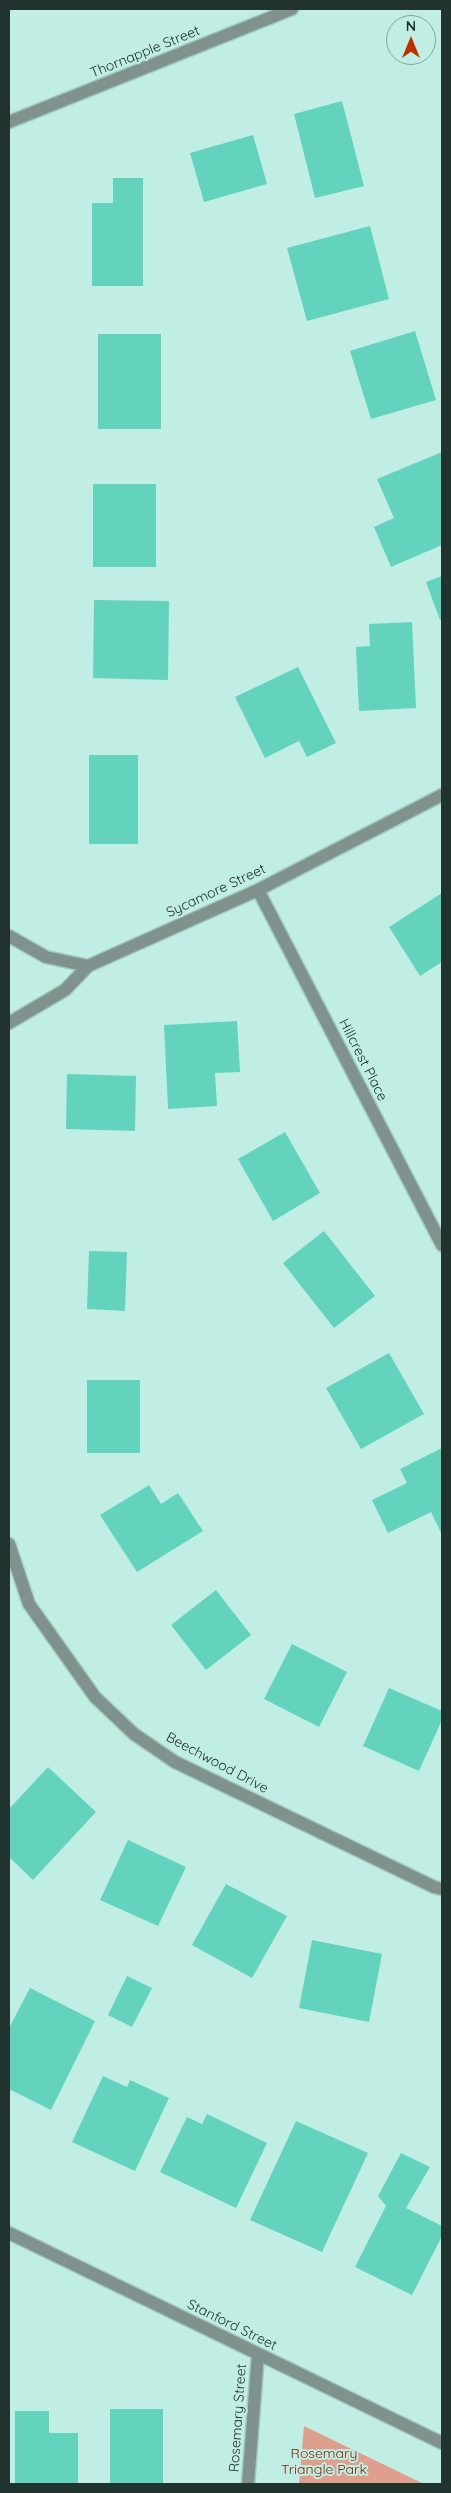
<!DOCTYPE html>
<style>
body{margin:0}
#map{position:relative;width:451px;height:2493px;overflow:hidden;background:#c1eee4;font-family:Quicksand,sans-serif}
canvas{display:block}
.frame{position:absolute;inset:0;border:10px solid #21332f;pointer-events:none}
.north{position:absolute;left:386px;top:15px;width:50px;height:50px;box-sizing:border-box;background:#c1eee4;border:1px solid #81a39c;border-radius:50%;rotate:0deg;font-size:14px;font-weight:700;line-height:20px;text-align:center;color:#21332f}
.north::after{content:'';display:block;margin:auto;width:18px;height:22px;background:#bb3200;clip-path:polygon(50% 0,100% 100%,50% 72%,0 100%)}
</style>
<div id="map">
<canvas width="451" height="2493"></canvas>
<div class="frame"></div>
<div class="north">N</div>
</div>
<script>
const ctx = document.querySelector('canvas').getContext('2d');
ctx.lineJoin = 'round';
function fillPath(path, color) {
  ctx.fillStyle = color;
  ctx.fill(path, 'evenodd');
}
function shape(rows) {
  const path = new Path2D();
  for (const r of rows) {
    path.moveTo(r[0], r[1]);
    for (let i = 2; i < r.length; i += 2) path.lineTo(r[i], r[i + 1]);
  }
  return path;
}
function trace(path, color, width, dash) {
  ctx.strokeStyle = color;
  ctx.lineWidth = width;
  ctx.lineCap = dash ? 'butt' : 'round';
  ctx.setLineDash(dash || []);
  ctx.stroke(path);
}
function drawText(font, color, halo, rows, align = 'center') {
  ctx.font = font + ' Quicksand,sans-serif';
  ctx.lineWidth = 4;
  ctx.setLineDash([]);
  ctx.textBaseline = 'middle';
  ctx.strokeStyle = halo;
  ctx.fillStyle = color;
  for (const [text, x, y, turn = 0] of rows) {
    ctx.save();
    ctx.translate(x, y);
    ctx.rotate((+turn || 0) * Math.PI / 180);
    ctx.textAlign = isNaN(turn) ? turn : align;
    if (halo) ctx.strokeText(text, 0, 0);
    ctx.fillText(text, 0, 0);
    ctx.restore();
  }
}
fillPath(shape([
 [304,2426,424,2484,299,2484]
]), '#df9f8d');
fillPath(shape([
 [342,101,364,186,315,198,294,114],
 [253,135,267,184,204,202,190,153],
 [113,178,143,178,143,286,92,286,92,203,113,203],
 [370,226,389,299,307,321,287,248],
 [415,331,436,400,371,419,350,351],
 [98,334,161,334,161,429,98,429],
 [442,452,442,545,391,567,374,527,394,518,377,479],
 [93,484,156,484,156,567,93,567],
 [442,576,442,619,440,620,426,582],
 [94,600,169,601,168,680,93,678],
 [412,622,416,708,359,711,356,647,370,646,369,624],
 [298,667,336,743,307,757,299,741,265,758,235,697],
 [89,755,138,755,138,844,89,844],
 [442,893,442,962,420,976,389,927],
 [237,1021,240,1072,215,1073,217,1106,168,1109,164,1025],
 [67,1074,136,1076,135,1131,66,1129],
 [285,1132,320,1193,273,1221,238,1159],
 [324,1231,375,1296,334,1328,283,1263],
 [89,1251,127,1252,125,1311,87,1309],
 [389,1353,424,1414,361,1449,326,1388],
 [87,1380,140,1380,140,1453,87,1453],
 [442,1448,442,1535,431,1512,388,1533,372,1500,407,1483,400,1469],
 [149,1485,161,1504,178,1493,203,1531,137,1572,100,1515],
 [216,1590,251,1635,206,1670,171,1625],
 [292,1644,347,1672,319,1727,264,1699],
 [389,1688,442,1711,442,1720,419,1771,363,1746],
 [48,1767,96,1812,33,1880,9,1857,9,1809],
 [128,1840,186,1867,158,1926,100,1900],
 [226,1884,287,1916,252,1978,192,1945],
 [312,1940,382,1954,369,2022,299,2008],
 [127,1976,152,1988,132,2027,108,2015],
 [30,1988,95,2021,51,2110,9,2089,9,2028],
 [103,2076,127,2087,130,2080,169,2098,135,2171,72,2142],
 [207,2114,267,2143,236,2208,160,2172,187,2117,202,2124],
 [296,2121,368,2153,322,2252,250,2220],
 [401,2153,430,2167,406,2208,442,2226,442,2236,412,2295,355,2267,386,2206,378,2196],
 [110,2409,163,2409,163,2484,110,2484],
 [15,2411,49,2411,49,2433,78,2433,78,2483,15,2483]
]), '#63d3be');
const minor = shape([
 [9,122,292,9],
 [258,890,442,1245],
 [9,936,46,957,88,966],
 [9,1023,65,990,88,966,258,890,442,795],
 [9,1544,29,1604,95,1697,134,1734,175,1762,434,1887,442,1889],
 [9,2233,442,2443],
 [248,2484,258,2354]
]);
trace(minor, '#a1c9c0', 15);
trace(minor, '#80928e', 12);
drawText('14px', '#21332f', '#c1eee4', [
 ["Thornapple Street",145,52,-22],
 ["Sycamore Street",216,891,-25],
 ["Hillcrest Place",363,1060,63],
 ["Beechwood Drive",217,1763,28],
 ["Stanford Street",232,2325,26],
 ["Rosemary Street",238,2418,-86]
]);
drawText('14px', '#832102', '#c1eee4', [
 ["Rosemary",324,2454],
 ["Triangle Park",324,2470]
]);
</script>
